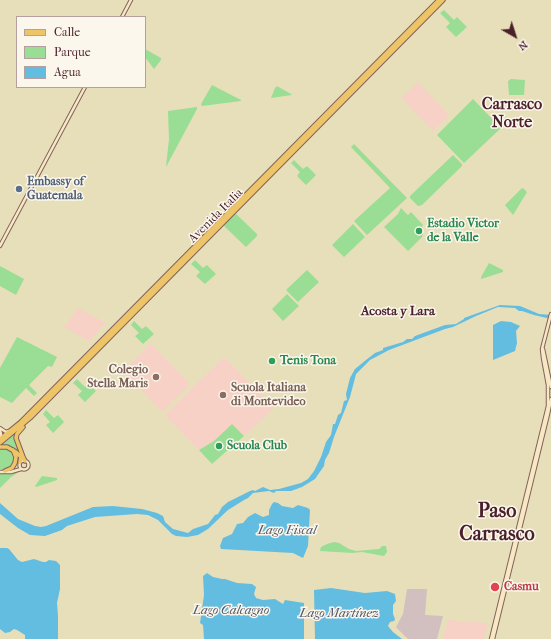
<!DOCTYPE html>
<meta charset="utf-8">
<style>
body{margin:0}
#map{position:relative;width:551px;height:639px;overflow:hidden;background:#e7dfba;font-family:"IM FELL French Canon",serif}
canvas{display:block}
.legend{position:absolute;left:16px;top:16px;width:130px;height:72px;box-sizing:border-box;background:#fbf7ec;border:1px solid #b4a19f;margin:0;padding:5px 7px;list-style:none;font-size:12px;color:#4a1f2b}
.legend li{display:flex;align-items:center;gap:8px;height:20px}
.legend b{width:20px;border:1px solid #b4a19f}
.north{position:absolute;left:495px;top:16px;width:40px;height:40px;-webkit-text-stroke:3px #fbf7ec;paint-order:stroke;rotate:141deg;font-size:11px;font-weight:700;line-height:16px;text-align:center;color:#4a1f2b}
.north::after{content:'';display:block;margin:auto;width:14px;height:18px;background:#4a1f2b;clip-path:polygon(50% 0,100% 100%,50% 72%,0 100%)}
</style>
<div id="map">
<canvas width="551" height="639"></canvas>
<ul class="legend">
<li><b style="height:5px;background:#eec469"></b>Calle</li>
<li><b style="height:11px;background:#9add94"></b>Parque</li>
<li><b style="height:11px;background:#63bde0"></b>Agua</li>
</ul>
<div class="north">N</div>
</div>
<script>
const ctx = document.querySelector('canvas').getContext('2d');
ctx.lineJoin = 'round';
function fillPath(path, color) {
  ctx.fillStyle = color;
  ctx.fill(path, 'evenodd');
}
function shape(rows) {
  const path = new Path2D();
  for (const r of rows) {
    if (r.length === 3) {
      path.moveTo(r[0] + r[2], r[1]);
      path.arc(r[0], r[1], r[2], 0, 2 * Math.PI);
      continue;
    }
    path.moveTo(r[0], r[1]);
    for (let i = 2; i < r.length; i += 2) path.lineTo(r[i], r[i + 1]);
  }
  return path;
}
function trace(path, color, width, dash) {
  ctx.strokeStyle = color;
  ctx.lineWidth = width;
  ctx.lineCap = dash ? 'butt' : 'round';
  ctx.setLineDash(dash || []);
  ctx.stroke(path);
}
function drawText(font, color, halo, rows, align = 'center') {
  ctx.font = font + ' "IM FELL French Canon",serif';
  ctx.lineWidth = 3;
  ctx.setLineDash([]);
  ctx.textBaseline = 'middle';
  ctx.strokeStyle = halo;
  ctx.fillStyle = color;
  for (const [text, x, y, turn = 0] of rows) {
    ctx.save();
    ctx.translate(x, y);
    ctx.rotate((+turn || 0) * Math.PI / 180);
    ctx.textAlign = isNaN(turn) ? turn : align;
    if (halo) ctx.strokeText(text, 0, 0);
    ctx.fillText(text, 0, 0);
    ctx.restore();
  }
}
fillPath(shape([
 [418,82,449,115,433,131,401,98],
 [78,308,106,323,89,341,64,327],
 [151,344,190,384,162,412,123,371],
 [224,357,274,408,244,436,232,424,214,441,199,450,165,415],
 [448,620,488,623,484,639,443,639]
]), '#f7d1c6');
fillPath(shape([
 [407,589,427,589,425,615,443,616,437,639,408,639,396,627,403,614]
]), '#d2bfbf');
fillPath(shape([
 [444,10,454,20,457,17,467,27,456,37,446,27,450,23,440,13],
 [145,49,161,58,161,60,154,69,145,57],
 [511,79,525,80,524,95,509,95,508,81],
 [212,85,241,100,241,101,202,106,201,104],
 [277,86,291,94,292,95,271,98,275,88],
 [473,99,501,128,464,163,437,135],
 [197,107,197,109,166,167,169,139,168,111],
 [354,144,407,198,367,235,354,221,390,188,351,147],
 [453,155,462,164,462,166,422,205,418,206,410,198,410,196],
 [294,160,303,169,307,166,316,175,306,185,297,176,300,172,291,163],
 [522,188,524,189,527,192,513,215,505,205],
 [401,208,408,215,411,212,423,225,421,228,423,234,422,237,408,251,384,227,398,214],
 [235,213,257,234,257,236,246,247,225,227,223,224],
 [353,224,365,237,344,257,332,245],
 [195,260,203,268,207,265,216,274,205,284,196,276,200,272,191,264],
 [489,263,503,270,503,272,481,279,481,277],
 [0,266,24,279,16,295,0,286],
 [307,270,319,282,298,302,286,290],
 [287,294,299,306,283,321,272,309],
 [134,321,142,329,146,326,154,334,143,344,135,336,139,333,131,325],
 [17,337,57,357,52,367,48,366,29,385,37,393,34,396,26,388,12,403,0,397,0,368],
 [77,379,85,387,88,383,96,391,85,402,78,395,82,391,73,383],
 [46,410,54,418,58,415,64,422,53,433,46,425,50,422,43,414],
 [232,424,244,436,212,464,199,450,214,441],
 [23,426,16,435,23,459,19,453,0,446,0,445],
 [4,447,11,450,15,456,13,466,5,470,0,469,0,448],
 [19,472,11,477,0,488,0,473,6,474],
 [42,476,57,478,57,480,36,487,35,486],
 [334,542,339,543,349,549,356,551,379,549,382,546,386,546,387,552,384,556,362,552,352,553,320,551,321,547,327,544]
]), '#9add94');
fillPath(shape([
 [500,305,520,306,539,314,551,315,551,319,534,315,522,311,519,311,515,308,498,307,476,316,453,327,445,329,389,350,370,360,356,374,355,378,350,397,334,437,329,453,325,460,324,466,315,479,302,487,291,491,276,491,274,493,269,491,253,493,248,498,244,500,228,510,208,529,198,535,187,537,176,536,172,534,158,520,148,515,137,514,95,517,67,526,62,530,45,536,30,535,18,528,0,514,0,503,18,519,35,526,41,527,46,526,93,507,113,506,142,509,157,513,163,516,165,522,173,529,188,533,193,529,208,524,215,515,218,514,222,507,228,502,250,491,253,490,255,491,263,487,270,490,279,489,301,483,308,479,314,471,321,457,326,442,331,435,333,424,335,424,338,415,341,413,344,401,347,400,346,394,350,378,355,369,366,360,375,353,383,350,383,348,403,342,407,339,412,339,415,336,445,325,456,324,464,319,464,318],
 [501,321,511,322,520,326,516,331,517,343,515,351,493,360,493,325],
 [274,502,278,503,282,506,293,508,298,505,308,508,310,510,308,546,303,558,293,553,221,549,220,546,223,538,232,534,237,524,243,523,248,517,255,513,263,517,269,515,269,510,272,504],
 [0,548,7,548,9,549,18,560,22,562,34,559,43,562,46,562,49,560,56,561,60,565,60,589,57,603,58,616,58,639,25,639,25,635,17,630,14,629,10,632,5,633,0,629],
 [207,573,213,577,222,579,225,579,237,583,252,584,256,587,254,594,256,598,263,600,275,599,283,604,285,600,304,603,304,639,204,639,203,625,200,623,204,595,203,576],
 [331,588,365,593,387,591,395,594,396,601,393,605,393,614,395,619,394,621,390,622,388,626,393,632,402,639,315,639,314,590]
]), '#63bde0');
const secondary = shape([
 [122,17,131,0],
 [0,246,85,87],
 [543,349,551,387],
 [0,428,6,432,9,431],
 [0,430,1,434,0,438],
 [24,465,4.5],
 [0,472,11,472,21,469],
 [491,639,548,406,548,385,543,358,542,349,551,314],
 [493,639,548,414,551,399]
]);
const primary = shape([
 [23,427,17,434,16,438,23,457,25,461],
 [0,439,21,422,439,0],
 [0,443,30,418,443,0],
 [0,447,7,447,16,452,21,457,20,462],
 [5,471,12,468,15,463,16,457,13,450]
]);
trace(secondary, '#81625d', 4.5);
trace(primary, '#81625d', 5.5);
trace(secondary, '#f8e7c3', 2.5);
trace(primary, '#eec469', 3.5);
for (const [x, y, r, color] of [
 [19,189,4,"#5c6f8a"],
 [419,231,4,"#2e9e5b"],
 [272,361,4,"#2e9e5b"],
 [156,377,4,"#8d6e63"],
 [223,395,4,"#8d6e63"],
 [219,446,4,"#2e9e5b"],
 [495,587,5,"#e0444e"]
]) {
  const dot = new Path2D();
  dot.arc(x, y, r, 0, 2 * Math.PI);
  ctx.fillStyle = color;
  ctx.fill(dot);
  trace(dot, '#fbf7ec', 1.5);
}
drawText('bold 12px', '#4e5e75', '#fbf7ec', [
 ["Embassy of",27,182],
 ["Guatemala",27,196]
], 'left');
drawText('12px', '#4a1f2b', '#fbf7ec', [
 ["Avenida Italia",216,216,-45]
]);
drawText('bold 12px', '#27864d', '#fbf7ec', [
 ["Estadio Victor",427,224],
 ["de la Valle",427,238],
 ["Tenis Tona",280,361],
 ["Scuola Club",227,446]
], 'left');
drawText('bold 12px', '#785e54', '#fbf7ec', [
 ["Colegio",148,370],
 ["Stella Maris",148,384],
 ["Scuola Italiana",231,388,"left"],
 ["di Montevideo",231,402,"left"]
], 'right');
drawText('bold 12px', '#be3a42', '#fbf7ec', [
 ["Casmu",504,587]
], 'left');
drawText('bold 13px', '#4a1f2b', '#fbf7ec', [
 ["Acosta y Lara",398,312]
]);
drawText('italic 13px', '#53566a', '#fbf7ec', [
 ["Lago Fiscal",287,531],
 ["Lago Calcagno",231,611],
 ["Lago Martínez",339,614]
]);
drawText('bold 16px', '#4a1f2b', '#fbf7ec', [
 ["Carrasco",512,105],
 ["Norte",512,123]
]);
drawText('bold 20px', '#4a1f2b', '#fbf7ec', [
 ["Paso",497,512],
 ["Carrasco",497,535]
]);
</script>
